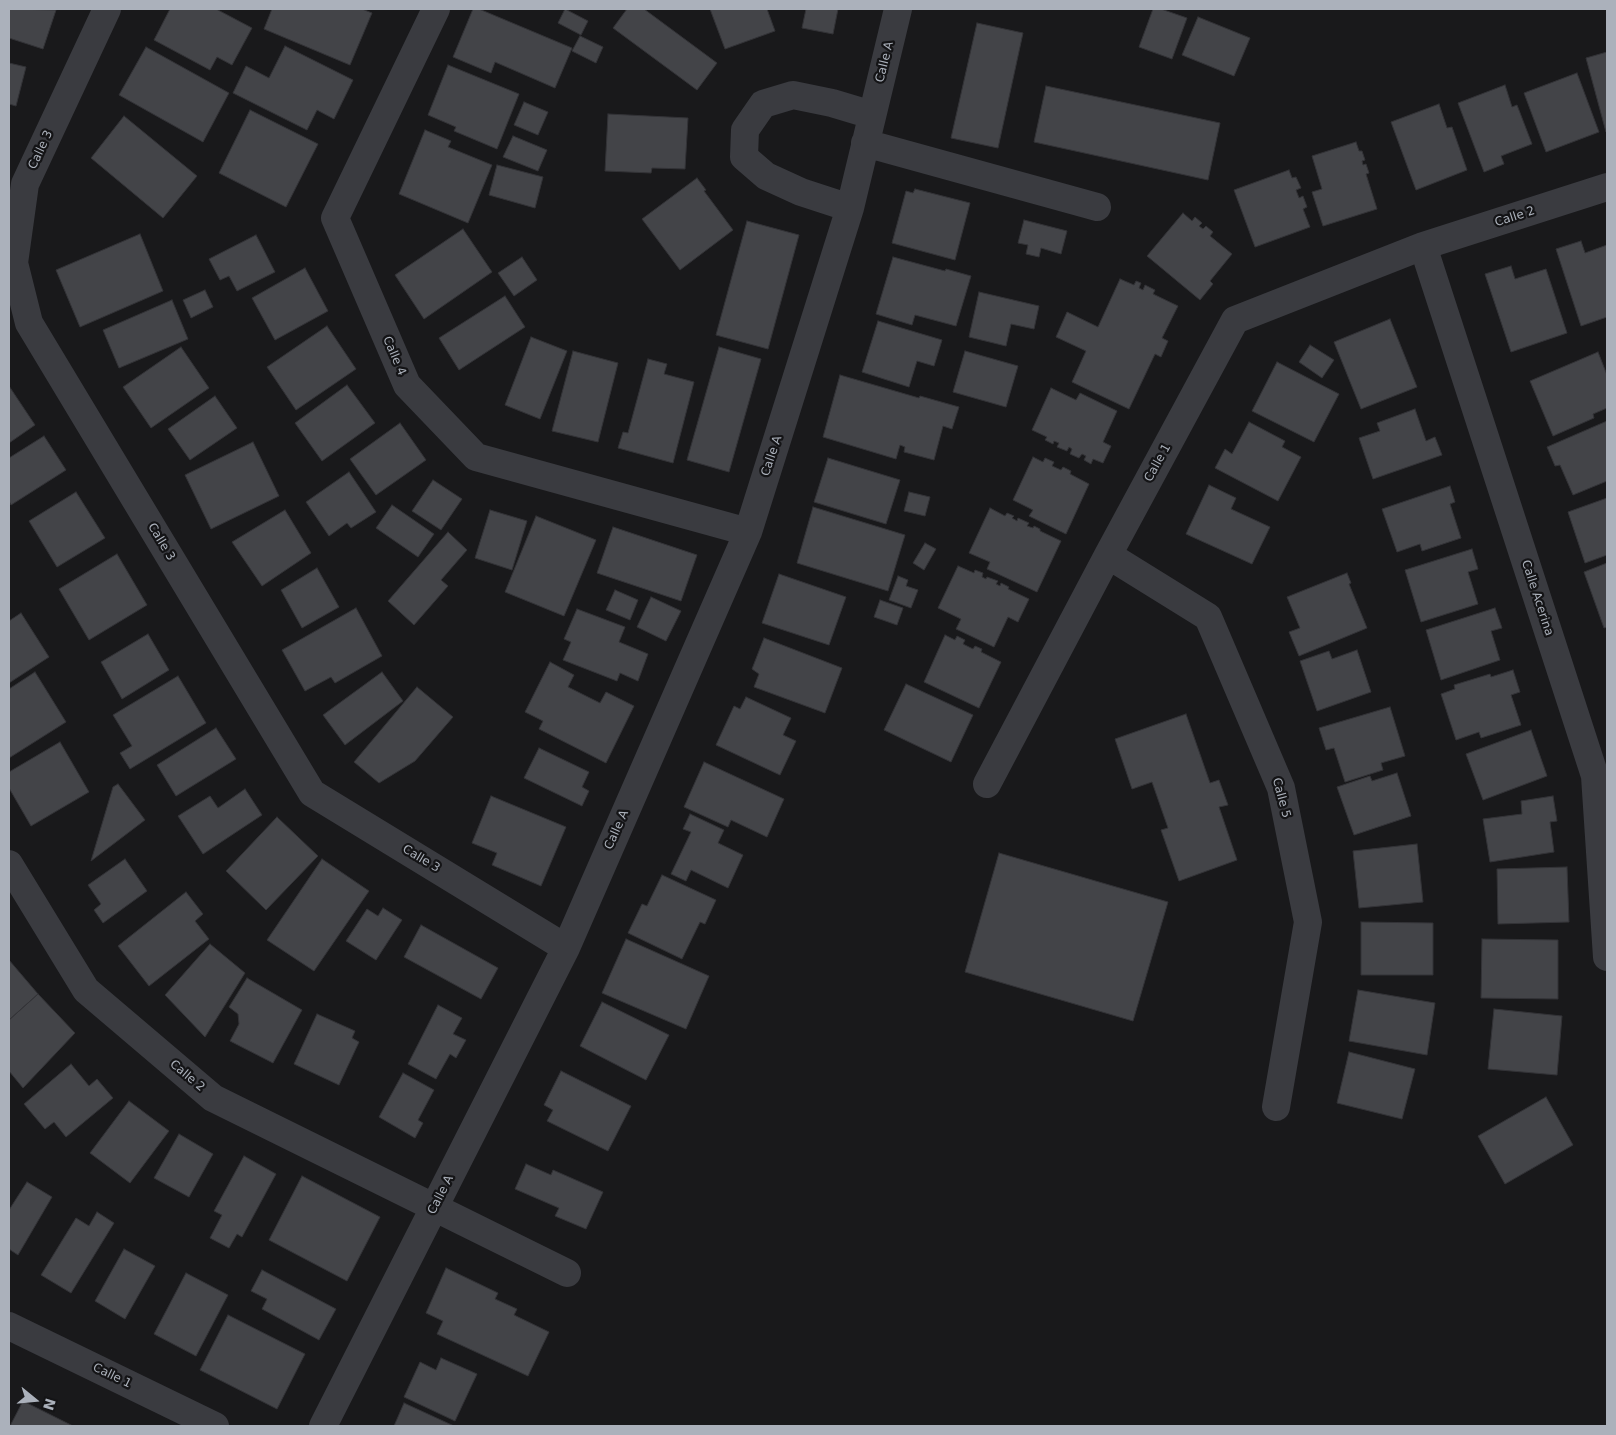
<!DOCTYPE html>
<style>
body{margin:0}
#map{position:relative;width:1616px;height:1435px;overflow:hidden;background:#19191b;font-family:"DejaVu Sans",sans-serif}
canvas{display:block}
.frame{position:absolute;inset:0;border:10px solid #abb1bb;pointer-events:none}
.north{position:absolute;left:10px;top:1375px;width:50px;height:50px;-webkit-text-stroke:4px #141416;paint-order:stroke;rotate:107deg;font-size:14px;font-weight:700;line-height:20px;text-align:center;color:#abb1bb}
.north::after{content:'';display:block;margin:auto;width:18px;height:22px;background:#abb1bb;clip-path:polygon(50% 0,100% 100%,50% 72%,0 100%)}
</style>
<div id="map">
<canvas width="1616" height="1435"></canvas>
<div class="frame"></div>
<div class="north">N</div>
</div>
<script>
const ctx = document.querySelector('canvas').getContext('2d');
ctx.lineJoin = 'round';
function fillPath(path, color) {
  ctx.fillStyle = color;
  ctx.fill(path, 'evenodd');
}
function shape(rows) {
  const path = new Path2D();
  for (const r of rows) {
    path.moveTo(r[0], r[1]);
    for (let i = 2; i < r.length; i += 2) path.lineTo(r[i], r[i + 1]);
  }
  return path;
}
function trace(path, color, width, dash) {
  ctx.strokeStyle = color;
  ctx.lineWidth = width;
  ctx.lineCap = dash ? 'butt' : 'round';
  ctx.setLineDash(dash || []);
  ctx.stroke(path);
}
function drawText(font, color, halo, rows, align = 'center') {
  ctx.font = font + ' "DejaVu Sans",sans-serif';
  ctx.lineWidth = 4.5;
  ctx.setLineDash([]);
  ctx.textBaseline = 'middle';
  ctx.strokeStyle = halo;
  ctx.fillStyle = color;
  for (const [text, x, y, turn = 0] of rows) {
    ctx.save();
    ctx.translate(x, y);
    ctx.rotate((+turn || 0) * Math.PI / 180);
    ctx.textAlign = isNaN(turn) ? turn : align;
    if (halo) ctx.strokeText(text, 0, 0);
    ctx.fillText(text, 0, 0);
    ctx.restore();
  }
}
const building = shape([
 [9,9,56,10,43,49,9,38,9,9],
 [170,9,216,9,252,28,232,65,217,57,210,70,154,40,170,9],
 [272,9,362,9,372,13,350,65,264,29,272,9],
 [473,9,479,9,572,48,555,88,495,62,491,73,453,57,473,9],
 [565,9,588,21,581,35,558,23,565,9],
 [627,9,644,9,717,63,697,90,613,28,627,9],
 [710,9,767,9,775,31,725,49,710,9],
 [806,9,838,9,833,34,802,28,806,9],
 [1153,9,1161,9,1187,18,1172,59,1139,47,1153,9],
 [1198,17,1250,38,1234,76,1182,55,1198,17],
 [977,23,1023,33,998,148,951,138,977,23],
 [580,36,603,47,596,63,572,51,580,36],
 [285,46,353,80,334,119,317,110,307,130,233,93,246,66,269,78,285,46],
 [146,47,229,93,203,142,119,95,146,47],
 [1607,52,1607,131,1606,132,1586,58,1607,52],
 [9,63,26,67,16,106,9,104,9,63],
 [448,65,519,94,497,149,454,131,456,127,428,115,448,65],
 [1577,73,1599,132,1546,152,1524,93,1577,73],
 [1505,85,1512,107,1517,105,1532,144,1501,156,1504,164,1484,172,1458,103,1505,85],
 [1046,86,1220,123,1208,180,1034,142,1046,86],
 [524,102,548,112,538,135,514,125,524,102],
 [1439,104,1447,128,1452,127,1467,170,1416,190,1391,122,1439,104],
 [250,110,318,144,286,207,219,173,250,110],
 [608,114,688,118,685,169,652,168,651,173,605,171,608,114],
 [124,116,197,176,163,218,91,158,124,116],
 [425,130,451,141,448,147,492,165,468,223,399,194,425,130],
 [513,136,547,150,538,171,503,157,513,136],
 [1356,142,1359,151,1362,151,1365,160,1362,161,1363,165,1366,164,1369,173,1366,174,1377,209,1323,226,1312,192,1322,189,1312,156,1356,142],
 [497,165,543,177,535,208,489,195,497,165],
 [1289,170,1292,178,1296,177,1301,188,1296,190,1299,198,1303,196,1307,207,1303,209,1310,227,1255,247,1234,190,1289,170],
 [697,178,706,190,704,191,733,230,680,270,642,219,697,178],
 [915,189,970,203,955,260,892,243,906,191,913,193,915,189],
 [1183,213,1192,221,1195,217,1202,223,1199,226,1203,229,1206,226,1213,232,1210,236,1232,254,1210,281,1213,284,1200,300,1147,256,1183,213],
 [1024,220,1067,231,1061,254,1041,248,1039,257,1026,254,1028,245,1018,243,1024,220],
 [747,221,799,235,768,349,716,335,747,221],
 [463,229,492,272,424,319,395,275,463,229],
 [140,234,163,291,80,327,56,270,140,234],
 [256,235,275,272,237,291,229,276,220,280,209,259,256,235],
 [1581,241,1585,253,1607,245,1607,317,1581,326,1556,249,1581,241],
 [522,257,537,280,514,296,498,273,522,257],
 [893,257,945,271,946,269,971,276,956,326,915,315,912,325,876,314,893,257],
 [1511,266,1515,279,1546,269,1567,333,1511,352,1485,274,1511,266],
 [305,268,328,311,275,340,252,298,305,268],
 [1120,279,1134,285,1136,281,1141,283,1139,288,1143,290,1145,285,1155,290,1153,294,1178,306,1162,338,1168,341,1161,357,1155,354,1129,409,1072,382,1086,351,1056,337,1067,312,1098,327,1120,279],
 [205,290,213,307,191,318,183,300,205,290],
 [979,292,1039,306,1034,329,1011,324,1006,346,969,337,979,292],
 [505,296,525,327,459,370,439,338,505,296],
 [172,300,188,339,119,368,103,330,172,300],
 [1390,319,1417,387,1361,409,1334,342,1390,319],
 [878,321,942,340,934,366,917,361,909,387,862,372,878,321],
 [327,326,356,369,296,410,267,367,327,326],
 [531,337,567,351,540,419,505,405,531,337],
 [1310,345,1334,360,1322,378,1299,362,1310,345],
 [181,347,209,388,151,428,123,387,181,347],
 [719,347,761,359,729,472,687,460,719,347],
 [573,351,618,363,598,442,552,431,573,351],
 [965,351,1018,366,1006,407,953,392,965,351],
 [1598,352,1607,375,1607,408,1593,414,1594,418,1553,436,1530,381,1598,352],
 [648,359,667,364,664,374,694,382,673,463,618,448,623,432,628,433,648,359],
 [1277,362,1339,394,1314,442,1252,411,1277,362],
 [840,375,919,398,920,396,959,407,952,429,943,426,934,460,904,452,905,447,900,445,896,459,823,437,840,375],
 [347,385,375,423,322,461,295,423,347,385],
 [9,386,35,425,9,443,9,386],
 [1051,388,1076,400,1080,393,1117,411,1103,442,1111,446,1103,463,1093,459,1091,464,1084,460,1086,456,1082,454,1079,458,1070,454,1072,449,1069,447,1067,451,1057,447,1059,443,1054,441,1053,444,1045,440,1047,437,1032,430,1051,388],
 [215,396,237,428,190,460,168,429,215,396],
 [1415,409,1426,441,1435,437,1442,455,1373,479,1359,438,1380,431,1377,423,1415,409],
 [1607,421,1607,481,1573,495,1560,465,1555,466,1547,447,1607,421],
 [1249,422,1285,441,1282,447,1301,457,1278,501,1215,468,1225,449,1232,454,1249,422],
 [400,423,426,460,376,495,350,459,400,423],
 [44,436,66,470,11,505,9,501,9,458,44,436],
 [253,442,279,496,211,529,185,475,253,442],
 [1033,457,1043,462,1045,458,1054,462,1052,466,1061,470,1063,467,1071,471,1070,474,1089,484,1066,534,1029,516,1033,510,1013,500,1033,457],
 [828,458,900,480,886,524,814,502,828,458],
 [349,472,376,512,351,528,347,523,329,536,306,502,349,472],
 [433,480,462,499,441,530,412,511,433,480],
 [1209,485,1236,498,1231,509,1270,527,1252,564,1186,534,1209,485],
 [1450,486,1455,502,1450,504,1461,538,1422,551,1420,544,1397,552,1382,509,1450,486],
 [76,492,105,538,57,567,29,521,76,492],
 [909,492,930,497,925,516,904,511,909,492],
 [1607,498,1607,555,1585,563,1568,512,1607,498],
 [392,505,434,534,418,557,376,528,392,505],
 [813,507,905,535,888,591,797,563,813,507],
 [990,508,1005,516,1007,513,1014,516,1012,518,1017,521,1018,518,1029,523,1027,526,1033,528,1034,526,1040,529,1040,531,1061,541,1037,592,987,569,990,562,969,553,990,508],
 [285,510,311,553,262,586,232,542,285,510],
 [490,510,527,521,512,570,475,558,490,510],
 [536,516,596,540,564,616,505,592,536,516],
 [613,527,697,555,681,601,597,573,613,527],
 [448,532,467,550,441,580,448,586,414,625,388,601,448,532],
 [925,543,936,549,924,570,913,563,925,543],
 [1472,549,1478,569,1468,572,1478,604,1421,622,1405,570,1472,549],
 [117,554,147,605,89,640,59,589,117,554],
 [1607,563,1607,627,1604,628,1584,572,1607,563],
 [958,566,974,573,975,570,983,573,982,577,986,579,987,577,998,581,996,584,1000,586,1001,583,1009,587,1008,589,1029,599,1018,622,1008,617,994,647,956,629,961,619,938,608,958,566],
 [317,568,339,607,302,628,281,590,317,568],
 [1347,573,1351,583,1349,584,1367,628,1299,656,1289,632,1300,628,1287,597,1347,573],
 [779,574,846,597,829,645,762,623,779,574],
 [898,576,908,580,906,586,918,590,911,608,889,600,898,576],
 [615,590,638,600,630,620,606,610,615,590],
 [651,597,681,611,666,641,637,627,651,597],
 [880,600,903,608,897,625,874,617,880,600],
 [356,608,382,656,335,683,331,677,305,691,282,650,356,608],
 [1495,608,1502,628,1491,631,1500,660,1441,680,1426,630,1495,608],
 [577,609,625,627,619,642,648,654,638,681,620,673,617,681,563,660,571,642,564,639,577,609],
 [21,613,49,657,9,683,9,621,21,613],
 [148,634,169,670,122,699,101,662,148,634],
 [945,635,955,640,957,636,965,640,963,644,973,649,975,646,982,649,981,652,1001,662,979,708,924,682,945,635],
 [764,638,842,668,825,713,754,687,759,674,752,669,764,638],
 [1357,650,1371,692,1317,711,1300,661,1329,651,1332,659,1357,650],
 [550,662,574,675,568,687,600,703,606,692,634,706,606,763,539,729,543,721,525,712,550,662],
 [1513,670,1520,692,1511,695,1521,725,1481,738,1479,732,1456,740,1441,694,1455,689,1454,685,1490,674,1491,677,1513,670],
 [35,672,66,722,9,758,9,689,35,672],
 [382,672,403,701,345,745,323,715,382,672],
 [178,676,206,723,130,769,120,753,132,746,113,715,178,676],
 [906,684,973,715,951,762,884,730,906,684],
 [417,687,453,717,415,761,379,783,354,762,417,687],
 [746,697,791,718,783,735,796,741,780,775,716,745,734,706,740,709,746,697],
 [1390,707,1405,756,1381,763,1383,770,1345,782,1334,748,1326,750,1319,728,1390,707],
 [1186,714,1210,783,1219,780,1228,805,1219,807,1237,860,1179,881,1161,830,1168,828,1152,782,1132,789,1115,739,1186,714],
 [216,728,236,759,176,796,157,765,216,728],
 [1531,730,1547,776,1483,800,1466,754,1531,730],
 [60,742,89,792,31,826,9,788,9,772,60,742],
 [539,748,589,772,582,787,589,791,582,806,524,778,539,748],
 [704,762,784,799,767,837,731,820,728,827,684,807,704,762],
 [1397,773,1411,816,1354,835,1337,787,1370,776,1372,781,1397,773],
 [118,784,145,820,91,861,113,787,118,784],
 [245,789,262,815,203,854,178,816,210,796,218,808,245,789],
 [491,796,566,827,541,886,492,865,497,853,472,843,491,796],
 [1553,796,1557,821,1550,822,1554,852,1490,862,1483,819,1522,814,1521,801,1553,796],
 [690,814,724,830,718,843,743,855,728,888,691,870,686,881,671,874,691,832,683,829,690,814],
 [277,817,318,856,266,910,226,871,277,817],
 [1417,844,1423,902,1359,908,1353,851,1417,844],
 [999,853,1168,902,1133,1021,965,972,999,853],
 [125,859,147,891,103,923,94,910,101,904,88,885,125,859],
 [322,859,369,891,314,971,267,940,322,859],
 [1567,867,1569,922,1498,924,1497,869,1567,867],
 [662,875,716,900,705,924,700,922,682,959,628,933,642,904,647,906,662,875],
 [186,892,203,914,195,921,209,939,149,986,118,946,186,892],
 [383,908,402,920,376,960,346,941,367,909,378,916,383,908],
 [1361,922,1433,923,1433,975,1361,975,1361,922],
 [421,925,498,968,481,999,404,957,421,925],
 [626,939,709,976,686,1029,602,993,626,939],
 [1482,939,1558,940,1558,999,1481,998,1482,939],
 [210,944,245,973,205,1037,165,995,210,944],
 [9,960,38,994,9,1020,9,960],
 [247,978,302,1010,273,1063,230,1041,239,1024,238,1014,229,1007,247,978],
 [1358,990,1435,1003,1427,1055,1349,1041,1358,990],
 [38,994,75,1033,23,1088,9,1071,9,1020,38,994],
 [602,1002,669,1035,646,1080,580,1046,602,1002],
 [438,1005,462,1018,453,1034,466,1040,456,1058,450,1054,436,1079,408,1064,438,1005],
 [1494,1009,1562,1016,1557,1075,1488,1069,1494,1009],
 [317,1014,355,1031,352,1038,359,1042,339,1085,294,1064,317,1014],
 [1349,1052,1415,1069,1402,1119,1337,1103,1349,1052],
 [71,1064,89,1086,97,1079,113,1098,66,1137,54,1122,45,1129,24,1104,71,1064],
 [561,1071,631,1106,608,1151,547,1121,553,1110,544,1105,561,1071],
 [403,1073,434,1090,418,1120,423,1123,415,1138,379,1117,403,1073],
 [1546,1097,1573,1145,1505,1184,1478,1136,1546,1097],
 [129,1101,169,1131,130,1183,90,1153,129,1101],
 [179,1134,213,1154,189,1197,154,1178,179,1134],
 [244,1156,276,1174,242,1237,237,1234,229,1248,210,1238,222,1215,214,1211,244,1156],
 [526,1164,551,1175,553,1170,603,1192,586,1229,555,1216,559,1208,515,1189,526,1164],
 [302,1176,380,1217,347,1281,269,1240,302,1176],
 [27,1182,52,1197,18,1255,9,1249,9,1210,27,1182],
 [97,1212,114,1223,71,1293,41,1275,76,1218,89,1226,97,1212],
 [124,1249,155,1266,125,1319,95,1301,124,1249],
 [446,1268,498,1293,495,1299,517,1309,514,1315,549,1332,528,1376,437,1334,443,1321,426,1313,446,1268],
 [262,1270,336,1309,319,1340,262,1309,267,1299,251,1291,262,1270],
 [186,1273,228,1295,196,1356,154,1334,186,1273],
 [228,1315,305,1354,277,1409,200,1370,228,1315],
 [441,1358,477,1374,455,1421,404,1397,420,1362,436,1370,441,1358],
 [23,1401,73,1426,10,1426,23,1401],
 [404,1403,454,1426,394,1426,404,1403]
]);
fillPath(building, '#434448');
trace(building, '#333337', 1);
trace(shape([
 [107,9,25,184,14,263,29,323,312,793,566,948],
 [436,9,335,218,407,385,476,457,748,532],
 [865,143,1097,207],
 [850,208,801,192,766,176,744,157,745,130,763,104,793,95,832,103,872,115],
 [1423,246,1595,776,1607,957],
 [1108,555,1208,617,1281,788,1308,922,1276,1107],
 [987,784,1108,555,1235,320,1423,246,1607,187],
 [9,864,86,990,213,1098,567,1273],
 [9,1326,215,1426],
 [323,1426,566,948,748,532,850,208,898,9]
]), '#3a3b40', 28);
drawText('12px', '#abb1bb', '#141416', [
 ["Calle A",885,62,-76],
 ["Calle 3",41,150,-65],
 ["Calle 2",1515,217,-18],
 ["Calle 4",394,356,67],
 ["Calle A",772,456,-72],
 ["Calle 1",1158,463,-61],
 ["Calle 3",161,542,59],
 ["Calle Acerina",1537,598,72],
 ["Calle 5",1281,798,75],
 ["Calle A",617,830,-66],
 ["Calle 3",421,859,31],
 ["Calle 2",187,1076,40],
 ["Calle A",441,1195,-63],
 ["Calle 1",112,1376,26]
]);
</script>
